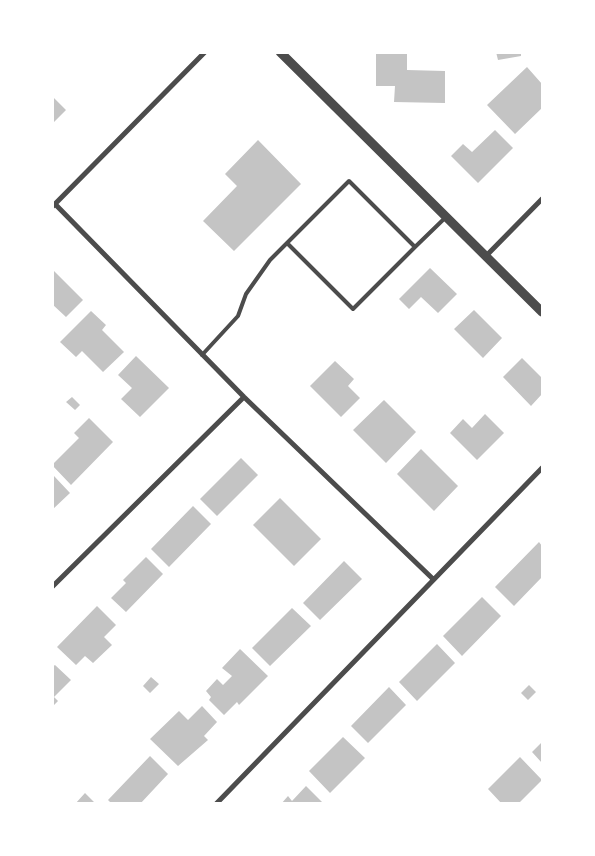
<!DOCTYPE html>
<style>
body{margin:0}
#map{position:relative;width:595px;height:856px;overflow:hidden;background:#fff;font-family:"PT Sans Narrow",sans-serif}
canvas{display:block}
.frame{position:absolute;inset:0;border:54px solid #fff;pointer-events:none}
</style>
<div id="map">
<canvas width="595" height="856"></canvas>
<div class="frame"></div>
</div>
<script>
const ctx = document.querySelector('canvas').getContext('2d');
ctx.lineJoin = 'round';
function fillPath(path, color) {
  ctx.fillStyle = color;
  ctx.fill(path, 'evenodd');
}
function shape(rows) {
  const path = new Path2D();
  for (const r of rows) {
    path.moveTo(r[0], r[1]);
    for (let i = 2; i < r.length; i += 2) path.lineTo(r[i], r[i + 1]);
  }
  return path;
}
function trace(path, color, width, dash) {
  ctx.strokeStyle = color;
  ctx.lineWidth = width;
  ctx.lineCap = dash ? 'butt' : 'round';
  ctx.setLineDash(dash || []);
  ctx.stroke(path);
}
fillPath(shape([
 [376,52,407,52,407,70,445,71,445,103,394,102,395,86,376,86],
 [496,52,521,52,521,56,498,60],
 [527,67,542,84,542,108,515,134,487,105],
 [52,96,66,110,52,124],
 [495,130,513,148,478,183,451,156,463,144,472,152],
 [258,140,301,184,234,251,203,221,237,186,225,174],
 [430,268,457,294,438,313,421,297,409,309,399,299],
 [52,269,83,300,66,317,52,304],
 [474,310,502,338,483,358,454,329],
 [91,311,106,325,102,330,124,352,103,372,82,351,76,357,60,342],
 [136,356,169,388,140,417,121,399,132,388,118,375],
 [522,358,542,378,542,394,531,406,503,377],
 [335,361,354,379,348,386,360,398,341,417,310,386],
 [72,397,80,405,75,410,66,402],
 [384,400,416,432,386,463,353,430],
 [485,414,504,433,477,460,450,433,463,419,472,428],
 [89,418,113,442,71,485,52,465,79,438,74,433],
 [421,449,458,486,434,511,397,474],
 [241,458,258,475,217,516,200,499],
 [54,476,70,493,52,510,52,477],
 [280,498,321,539,294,566,253,525],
 [193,506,211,524,169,567,151,549],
 [539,542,542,546,542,577,514,606,495,587],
 [146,557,163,574,126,612,111,598,126,583,123,580],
 [344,561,362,579,320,620,303,603],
 [482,597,501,616,462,656,443,636],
 [97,606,116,625,104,637,112,645,93,663,85,656,76,665,57,647],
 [292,608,311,626,270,666,252,648],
 [437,644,455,663,417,701,399,682],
 [240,649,268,676,239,705,237,702,224,715,209,700,211,697,206,691,217,679,223,685,232,676,222,668],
 [55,665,71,680,54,697,58,701,52,707,52,667],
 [151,677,159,684,150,693,143,686],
 [529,685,536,692,528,700,521,693],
 [389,687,406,705,368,743,351,726],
 [202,706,217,722,204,736,208,740,178,766,150,739,179,711,188,720],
 [343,737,365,758,330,793,309,771],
 [542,742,542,763,532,752],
 [150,756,168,774,140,804,112,804,108,800],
 [520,757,542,780,518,804,502,804,488,789],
 [306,786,322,802,321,804,281,804,288,796,292,801],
 [85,793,96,804,75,804]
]), '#c4c4c4');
trace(shape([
 [415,247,446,217],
 [202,355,238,316,246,294,270,260,349,181,415,247,353,309,287,243]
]), '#4c4c4c', 4);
trace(shape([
 [55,204,244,397,433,579],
 [52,207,205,52],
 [486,256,542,199],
 [52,587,244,397],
 [216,804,542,468]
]), '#4c4c4c', 5);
trace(shape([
 [280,52,542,312]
]), '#4c4c4c', 9);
</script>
